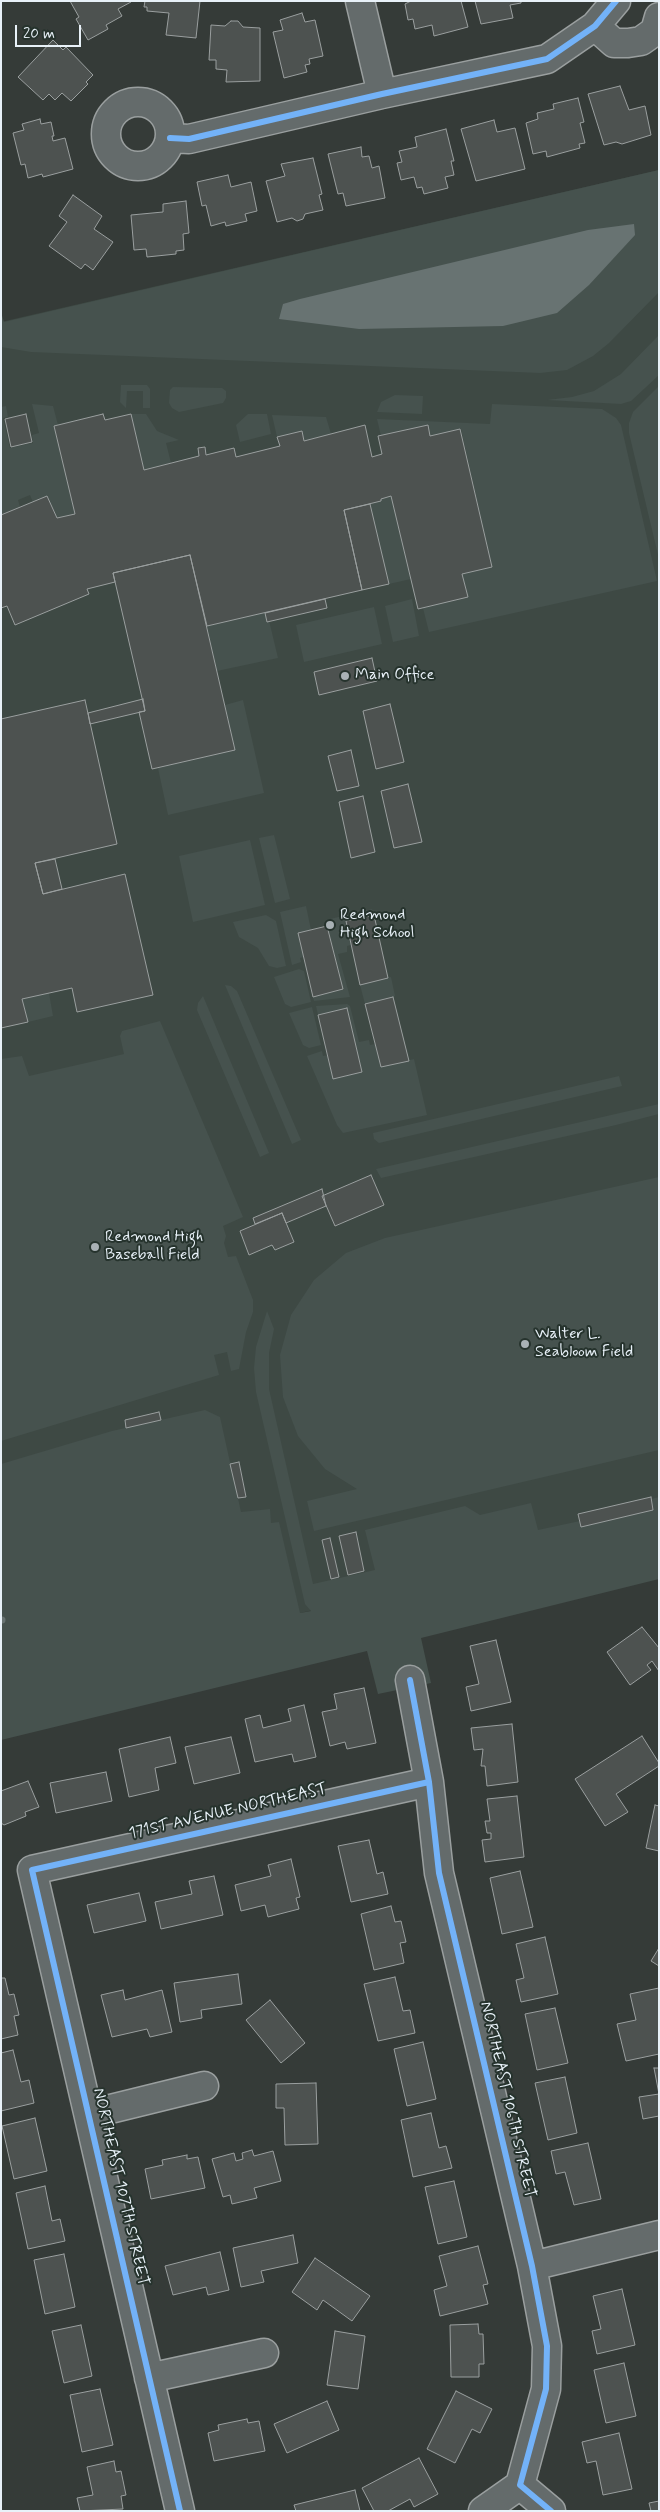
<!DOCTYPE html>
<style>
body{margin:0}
#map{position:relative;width:660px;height:2512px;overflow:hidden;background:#353b38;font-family:Mynerve,sans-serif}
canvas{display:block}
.frame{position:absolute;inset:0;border:2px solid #e8f1f8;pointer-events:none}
.scale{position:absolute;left:15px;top:25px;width:66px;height:22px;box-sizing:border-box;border:2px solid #e8f1f8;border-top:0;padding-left:6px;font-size:15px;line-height:18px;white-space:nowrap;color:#e8f1f8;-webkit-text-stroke:4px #26332d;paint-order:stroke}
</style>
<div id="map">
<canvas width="660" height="2512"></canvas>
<div class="frame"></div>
<div class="scale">20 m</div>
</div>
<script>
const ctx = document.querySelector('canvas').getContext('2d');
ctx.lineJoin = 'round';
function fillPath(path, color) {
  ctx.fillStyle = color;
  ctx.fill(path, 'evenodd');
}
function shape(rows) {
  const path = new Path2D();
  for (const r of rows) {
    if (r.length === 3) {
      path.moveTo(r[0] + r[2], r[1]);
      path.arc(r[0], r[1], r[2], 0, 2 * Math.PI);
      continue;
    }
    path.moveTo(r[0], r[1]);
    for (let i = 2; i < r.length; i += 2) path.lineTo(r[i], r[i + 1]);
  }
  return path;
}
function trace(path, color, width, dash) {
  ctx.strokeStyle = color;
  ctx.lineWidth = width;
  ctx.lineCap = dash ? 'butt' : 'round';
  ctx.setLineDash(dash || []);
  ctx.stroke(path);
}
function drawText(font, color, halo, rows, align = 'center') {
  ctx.font = font + ' Mynerve,sans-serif';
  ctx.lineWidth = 4;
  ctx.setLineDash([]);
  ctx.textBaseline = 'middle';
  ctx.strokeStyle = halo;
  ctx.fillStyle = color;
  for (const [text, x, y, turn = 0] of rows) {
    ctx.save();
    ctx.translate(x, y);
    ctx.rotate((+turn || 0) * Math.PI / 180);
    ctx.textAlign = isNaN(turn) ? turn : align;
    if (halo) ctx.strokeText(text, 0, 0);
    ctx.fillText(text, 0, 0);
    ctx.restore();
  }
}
fillPath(shape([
 [659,170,659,1528,1,1684,1,322]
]), '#3e4944');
fillPath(shape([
 [659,170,659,292,609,343,593,356,567,370,540,373,31,352,1,347,1,312,4,322],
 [659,335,659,375,631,401,621,404,547,400,572,397,594,391,621,374],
 [121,385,147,385,150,389,150,408,143,408,143,391,127,391,126,408,120,402],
 [659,386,659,559,629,433,629,423,633,412],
 [173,387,222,388,226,391,226,398,223,403,179,412,172,408,169,403,170,390],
 [395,395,423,396,422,414,377,412,381,402],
 [32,404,53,406,58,425,54,426,75,514,57,518,47,496,33,502,30,495,18,500,20,507,1,515,1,407,6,406,8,417,3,418,10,448,33,443,32,435,39,433],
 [492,404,602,409,616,418,621,425,657,581,429,632,423,608,468,596,462,574,492,567,461,429,430,436,428,425,381,436,377,419,490,424],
 [131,414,146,414,157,431,179,440,166,443,171,463,144,470],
 [248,414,267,414,271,434,240,442,236,425],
 [272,415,326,417,331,434,304,441,302,431,277,437],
 [391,496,411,579,362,590,344,510,381,501,381,499],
 [412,599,419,636,393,642,385,606],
 [374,607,382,644,304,662,296,625],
 [267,612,278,658,217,671,207,626],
 [243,700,264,793,168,815,158,768,235,750,225,705],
 [274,835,290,899,275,903,259,838],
 [250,840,265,905,193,922,179,856],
 [306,906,311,930,298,933,304,957,300,958,301,962,292,965,280,912],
 [372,909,374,915,346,922,351,945,347,946,347,952,338,954,350,997,314,1001,313,997,343,989,326,920],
 [266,915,276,921,286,966,277,968,269,966,258,948,239,937,233,922],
 [299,969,304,971,311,1002,291,1007,285,1004,274,977],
 [391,977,395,996,365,1004,360,985],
 [225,985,231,986,237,991,301,1140,292,1144],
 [49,993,53,1016,28,1022,22,999],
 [203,996,269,1153,260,1157,197,1010,198,1003],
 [347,1004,350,1006,359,1042,369,1040,370,1045,375,1044,381,1067,414,1059,427,1115,343,1133,337,1125,307,1056,322,1051,323,1056,328,1055,334,1079,362,1072,347,1008,318,1015,316,1006],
 [312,1007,321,1045,309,1048,303,1045,289,1013],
 [160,1021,243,1217,223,1226,226,1236,224,1243,228,1257,236,1256,253,1300,253,1312,246,1332,239,1369,231,1371,227,1352,214,1355,219,1375,1,1441,1,1059,22,1056,29,1076,99,1060,124,1054,120,1036,122,1031],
 [619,1076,622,1086,379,1143,374,1139,373,1133],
 [659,1104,659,1114,616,1125,381,1178,376,1169],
 [659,1177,659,1450,314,1531,307,1501,357,1489,325,1469,298,1436,283,1397,280,1355,291,1315,314,1280,346,1253,385,1238],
 [267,1311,274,1329,269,1353,269,1389,313,1584,375,1570,365,1530,465,1506,480,1515,531,1503,538,1530,580,1521,581,1527,653,1510,651,1499,659,1497,659,1579,421,1638,431,1683,378,1694,367,1651,1,1740,1,1464,112,1431,205,1410,220,1417,241,1512,270,1509,271,1523,279,1522,300,1613,311,1611,305,1604,256,1392,254,1368,256,1347]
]), '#46524e');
fillPath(shape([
 [634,224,635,235,589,285,557,313,503,326,359,329,279,319,283,304,300,299,588,230]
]), '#687372');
trace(shape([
 [1,1620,2,1620]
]), '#687372', 7);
const building = shape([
 [70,1,130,1,131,2,118,9,122,16,106,25,108,29,88,40,76,19,79,17,70,1],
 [145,1,200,1,196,38,166,35,169,13,147,11,147,7,144,7,145,1],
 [411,1,461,1,468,27,434,36,432,25,415,29,413,19,408,20,405,4,411,1],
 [475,1,521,1,521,3,510,5,513,18,481,24,475,1],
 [302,13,305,22,315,20,323,56,309,59,310,64,305,65,307,72,284,78,273,32,283,30,280,20,302,13],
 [231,21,238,21,243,27,260,28,260,81,226,82,227,70,216,69,216,60,209,60,211,25,225,26,231,21],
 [53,40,63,50,66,47,93,75,86,82,88,84,71,101,62,93,55,100,49,94,43,100,18,77,53,40],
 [620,86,629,110,645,106,651,135,622,144,616,142,604,145,588,94,620,86],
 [578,98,584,122,580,123,585,143,579,144,580,148,547,157,546,151,533,154,526,123,538,119,537,113,554,109,553,104,578,98],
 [40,119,41,124,51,122,54,136,52,136,53,141,65,138,73,169,43,177,42,174,28,178,25,164,21,165,13,133,24,130,22,124,40,119],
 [494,120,497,132,515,128,525,169,476,181,461,129,494,120],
 [446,129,454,161,451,161,454,175,445,177,448,188,424,194,422,187,417,188,414,177,401,180,397,163,402,162,399,151,417,147,415,137,446,129],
 [361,147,362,157,369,156,372,168,379,166,385,198,346,206,343,193,338,194,328,154,361,147],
 [313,158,322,194,319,195,323,210,305,214,303,219,297,221,292,218,277,222,266,181,285,176,281,164,313,158],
 [228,175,231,187,251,182,257,211,245,214,247,221,226,226,225,222,211,226,206,205,202,206,197,182,228,175],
 [73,195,102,216,94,229,113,242,93,270,85,264,81,269,49,246,67,222,59,216,73,195],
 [186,201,189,233,183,234,184,250,176,251,176,254,147,257,146,249,134,250,131,215,163,212,163,204,186,201],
 [26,414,32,442,11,447,5,419,26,414],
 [103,414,105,420,131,414,144,470,199,456,198,448,205,447,206,455,234,448,236,457,280,446,277,437,302,431,304,441,365,425,372,457,382,454,378,436,428,425,430,436,460,429,492,567,462,574,468,597,418,609,391,496,381,499,381,501,344,510,362,590,207,626,190,555,113,573,115,582,87,589,89,594,15,625,7,606,1,608,1,515,47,496,57,518,75,514,54,426,103,414],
 [370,504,389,584,362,590,344,510,370,504],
 [190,555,235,750,152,769,139,712,145,711,113,573,190,555],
 [325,599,327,608,267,622,265,613,325,599],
 [372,658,377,681,319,695,314,672,372,658],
 [143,699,145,711,90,724,88,713,143,699],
 [85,700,117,844,35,863,43,894,125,874,153,995,77,1012,72,988,22,999,28,1022,1,1028,1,719,85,700],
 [390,704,404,762,376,769,363,711,390,704],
 [351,750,359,786,337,791,328,756,351,750],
 [408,784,422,842,394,848,381,791,408,784],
 [363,796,375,852,351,858,339,802,363,796],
 [55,859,62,889,43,894,35,863,55,859],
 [374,915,388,978,360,985,346,921,374,915],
 [327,926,343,989,313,997,298,933,327,926],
 [393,997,409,1061,381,1067,365,1004,393,997],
 [347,1008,362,1072,333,1079,318,1015,347,1008],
 [371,1175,384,1205,335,1226,322,1196,371,1175],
 [322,1189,326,1206,286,1223,282,1213,255,1224,253,1218,322,1189],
 [282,1213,294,1242,275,1250,272,1245,249,1255,240,1231,282,1213],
 [159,1412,161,1420,126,1428,125,1420,159,1412],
 [239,1462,246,1497,238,1498,230,1464,239,1462],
 [651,1497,653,1510,581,1527,578,1514,651,1497],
 [356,1532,364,1571,348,1575,339,1536,356,1532],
 [330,1538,339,1577,331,1579,322,1540,330,1538],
 [642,1627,659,1648,659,1671,652,1661,647,1665,651,1670,630,1685,607,1652,642,1627],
 [496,1640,511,1702,471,1711,466,1687,479,1684,470,1646,496,1640],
 [364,1688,376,1743,347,1749,345,1742,330,1746,322,1712,337,1709,334,1694,364,1688],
 [304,1705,316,1757,294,1762,292,1754,255,1762,245,1719,260,1715,263,1728,291,1721,288,1709,304,1705],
 [512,1724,518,1782,487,1786,485,1766,481,1766,483,1749,474,1750,471,1728,512,1724],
 [642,1736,659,1763,659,1766,616,1794,628,1812,605,1826,575,1779,642,1736],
 [170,1737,176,1763,155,1768,159,1790,129,1797,119,1749,170,1737],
 [231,1737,240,1773,194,1784,185,1747,231,1737],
 [106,1772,112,1801,56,1813,50,1783,106,1772],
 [28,1781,39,1807,25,1812,26,1816,4,1825,1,1823,1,1791,28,1781],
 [517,1796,524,1857,485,1862,482,1840,491,1839,491,1833,487,1833,485,1821,490,1821,487,1799,517,1796],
 [655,1805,659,1806,659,1851,646,1848,655,1805],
 [369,1840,377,1874,383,1872,388,1894,351,1902,338,1846,369,1840],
 [291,1859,300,1897,296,1898,299,1909,268,1917,265,1905,241,1911,235,1885,271,1876,268,1865,291,1859],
 [520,1871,533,1927,502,1934,490,1878,520,1871],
 [214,1876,223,1915,161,1929,155,1902,192,1894,189,1881,214,1876],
 [139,1893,146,1921,94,1933,87,1905,139,1893],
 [391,1906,395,1922,401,1921,406,1942,400,1943,404,1963,374,1970,361,1914,391,1906],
 [545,1937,558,1994,521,2002,516,1980,524,1978,516,1944,545,1937],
 [659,1948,659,1966,651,1961,659,1948],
 [238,1974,242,2004,201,2010,202,2018,180,2022,174,1983,238,1974],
 [395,1977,403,2011,410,2010,415,2033,378,2041,364,1984,395,1977],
 [1,1978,5,1978,9,1995,14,1994,19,2015,14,2016,18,2035,1,2039,1,1978],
 [659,1988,659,2054,626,2061,617,2024,636,2020,630,1994,659,1988],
 [123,1990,125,2000,162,1990,172,2032,150,2037,147,2029,112,2037,101,1995,123,1990],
 [270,2000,305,2043,281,2063,246,2020,270,2000],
 [555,2008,568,2063,537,2070,525,2014,555,2008],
 [423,2042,436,2099,407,2106,394,2049,423,2042],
 [13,2050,21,2082,29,2080,34,2103,1,2111,1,2053,13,2050],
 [654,2068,659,2068,659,2116,643,2119,639,2097,659,2094,654,2068],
 [565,2077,577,2133,548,2140,535,2083,565,2077],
 [316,2083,318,2144,285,2145,284,2108,276,2108,276,2084,316,2083],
 [431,2113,439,2148,446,2146,452,2168,413,2177,401,2120,431,2113],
 [35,2118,47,2171,14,2179,2,2126,35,2118],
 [588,2143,601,2199,574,2205,565,2172,556,2174,551,2151,588,2143],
 [252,2150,254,2156,273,2151,281,2181,254,2188,257,2198,232,2204,230,2195,223,2197,212,2159,234,2153,236,2161,243,2159,242,2153,252,2150],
 [187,2155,187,2159,198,2157,205,2188,151,2199,145,2169,163,2165,162,2160,187,2155],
 [454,2181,467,2237,438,2244,425,2187,454,2181],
 [45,2186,52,2221,60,2219,65,2241,28,2249,16,2193,45,2186],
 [293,2235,298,2263,261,2271,264,2282,241,2287,233,2248,293,2235],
 [478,2246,488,2284,483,2285,488,2304,440,2316,434,2290,447,2286,439,2256,478,2246],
 [220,2252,229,2290,208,2295,206,2287,173,2295,165,2266,220,2252],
 [64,2254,75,2307,45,2314,34,2260,64,2254],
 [315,2258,370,2296,352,2321,323,2300,317,2310,292,2292,315,2258],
 [622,2289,635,2345,597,2354,592,2331,601,2329,593,2296,622,2289],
 [478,2324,479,2334,483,2334,484,2364,479,2364,479,2377,451,2377,450,2325,478,2324],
 [81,2325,92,2376,64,2383,52,2331,81,2325],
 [335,2331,365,2336,358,2389,327,2385,335,2331],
 [624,2363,636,2416,606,2423,594,2370,624,2363],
 [100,2389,113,2445,82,2452,70,2395,100,2389],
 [456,2391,492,2409,480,2433,472,2429,455,2463,427,2449,456,2391],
 [327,2401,339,2430,287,2453,274,2424,327,2401],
 [247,2419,248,2423,259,2421,265,2451,214,2461,208,2433,219,2430,218,2425,247,2419],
 [619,2433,632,2489,603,2495,596,2461,587,2463,582,2442,619,2433],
 [419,2458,438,2494,414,2507,410,2499,388,2511,374,2511,362,2488,419,2458],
 [114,2461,116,2472,121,2471,126,2495,121,2496,123,2509,80,2511,77,2498,93,2495,87,2467,114,2461],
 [355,2490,360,2511,296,2511,294,2505,355,2490],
 [659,2501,659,2511,651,2511,649,2503,659,2501]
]);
fillPath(building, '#4d5250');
trace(building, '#9a9f9f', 1);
const minor = shape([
 [360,1,382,94],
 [595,26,614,43,628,43,641,41,655,31,659,17],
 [138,134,32],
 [170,138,189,139,382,94,547,59,595,26,616,1],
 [410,1680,429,1782,439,1873,532,2266,547,2346,546,2389,520,2485,551,2511],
 [90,2114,204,2086],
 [532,2266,659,2235],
 [149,2378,264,2353],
 [180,2511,32,1870,429,1782],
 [483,2511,520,2485]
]);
trace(minor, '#9a9f9f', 31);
trace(minor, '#646b6b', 28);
trace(shape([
 [170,138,189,139,382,94,547,59,595,26,616,1],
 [410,1680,429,1782,439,1873,532,2266,547,2346,546,2389,520,2485,551,2511],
 [180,2511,32,1870,429,1782]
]), '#73b2f8', 6);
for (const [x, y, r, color] of [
 [345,676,5,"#a9b1b5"],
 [330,925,5,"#a9b1b5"],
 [95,1247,5,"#a9b1b5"],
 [525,1344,5,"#a9b1b5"]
]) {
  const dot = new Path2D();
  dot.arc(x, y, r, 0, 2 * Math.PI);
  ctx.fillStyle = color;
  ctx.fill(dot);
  trace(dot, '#26332d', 2);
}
drawText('16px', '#e8f1f8', '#26332d', [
 ["Main Office",355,676],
 ["Redmond",340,916],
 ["High School",340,934],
 ["Redmond High",105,1238],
 ["Baseball Field",105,1256],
 ["Walter L.",535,1335],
 ["Seabloom Field",535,1353]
], 'left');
drawText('16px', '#e8f1f8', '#26332d', [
 ["171ST AVENUE NORTHEAST",228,1812,-13],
 ["NORTHEAST 106TH STREET",507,2100,77],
 ["NORTHEAST 107TH STREET",120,2187,77]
]);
</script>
